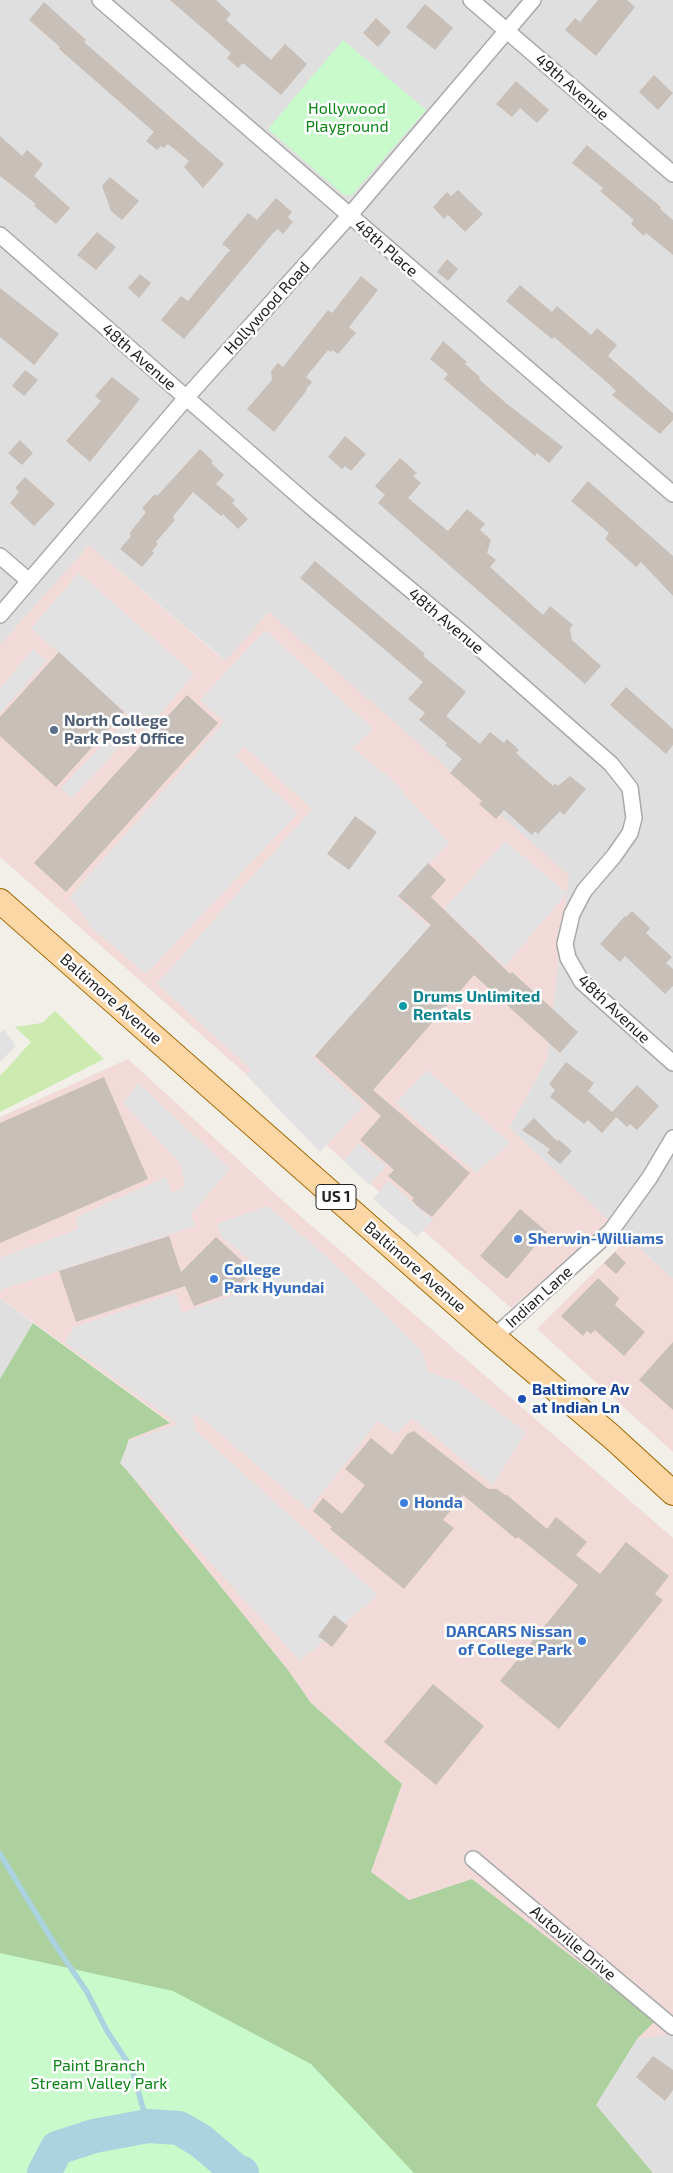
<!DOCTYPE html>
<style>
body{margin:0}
canvas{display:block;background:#f2efe9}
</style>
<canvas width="673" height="2173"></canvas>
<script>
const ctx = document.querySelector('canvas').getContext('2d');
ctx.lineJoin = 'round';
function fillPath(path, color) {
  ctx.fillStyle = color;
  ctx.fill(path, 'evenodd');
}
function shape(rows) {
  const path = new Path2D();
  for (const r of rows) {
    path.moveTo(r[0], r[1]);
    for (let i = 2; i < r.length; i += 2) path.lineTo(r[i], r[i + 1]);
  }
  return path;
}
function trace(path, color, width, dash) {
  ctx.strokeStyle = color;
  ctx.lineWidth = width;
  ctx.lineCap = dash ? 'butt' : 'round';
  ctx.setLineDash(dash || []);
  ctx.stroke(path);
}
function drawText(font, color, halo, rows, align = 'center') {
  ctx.font = font + ' "Exo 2",sans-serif';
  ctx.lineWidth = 5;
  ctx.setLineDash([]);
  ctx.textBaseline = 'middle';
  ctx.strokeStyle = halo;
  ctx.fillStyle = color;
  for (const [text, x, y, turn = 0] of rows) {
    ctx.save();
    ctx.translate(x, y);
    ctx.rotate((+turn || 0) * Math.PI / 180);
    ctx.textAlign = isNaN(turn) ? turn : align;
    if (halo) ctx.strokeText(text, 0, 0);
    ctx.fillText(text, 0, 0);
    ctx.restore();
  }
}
fillPath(shape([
 [0,0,673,0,673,1279,509,1128,547,1059,269,612,226,661,89,545,0,645],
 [0,1298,33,1323,0,1379],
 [673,2034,673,2173,653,2173,596,2105,637,2039]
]), '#e0dfdf');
fillPath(shape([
 [89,545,225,661,269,612,569,875,547,1059,509,1128,611,1222,511,1308,0,857,0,645],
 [128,1059,291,1208,673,1538,673,2034,637,2039,654,2021,472,1879,409,1900,371,1872,402,1784,311,1703,288,1670,120,1463,129,1439,170,1422,0,1298,0,1117],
 [628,1238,673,1279,673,1452,537,1329]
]), '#f2dad9');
fillPath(shape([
 [55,1011,104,1059,0,1112,0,1076,31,1042,15,1027,42,1023]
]), '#cdebb0');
fillPath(shape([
 [33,1323,170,1423,129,1439,121,1463,288,1670,311,1703,402,1784,371,1872,409,1900,472,1879,655,2021,637,2039,596,2105,653,2173,0,2173,0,1379]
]), '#add19e');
fillPath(shape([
 [343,40,426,110,352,195,344,195,268,129],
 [0,1953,173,1991,311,2064,414,2173,0,2173]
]), '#c8facc');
fillPath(shape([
 [79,573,194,674,146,731,31,628],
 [265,630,373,729,353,748,390,778,449,843,396,897,429,927,313,1058,364,1105,320,1152,246,1075,251,1069,157,984,312,809,244,746,235,756,298,813,146,974,92,928,70,897,224,722,200,700],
 [33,649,46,661,0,713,0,689],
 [125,721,135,730,72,798,61,788],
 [505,841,567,893,505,966,444,909],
 [4,1029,16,1046,0,1062,0,1033],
 [427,1070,510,1143,476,1173,396,1103],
 [138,1083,230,1169,191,1214,195,1226,0,1290,0,1258,78,1229,76,1217,166,1177,172,1193,185,1186,181,1164,123,1103],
 [358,1143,386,1166,370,1185,343,1161],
 [389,1181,433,1220,417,1237,373,1199],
 [267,1206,324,1254,422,1351,428,1372,457,1382,526,1432,493,1485,412,1418,396,1434,378,1421,309,1510,202,1418,192,1414,196,1431,378,1595,300,1661,120,1463,129,1441,179,1424,65,1343,74,1327,176,1293,182,1313,236,1294,260,1269,221,1236,217,1224]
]), '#e2e2e2');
trace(shape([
 [0,1854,54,1943,87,1992,107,2031,132,2069,148,2126]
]), '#aad3df', 5.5);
trace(shape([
 [44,2173,57,2148,94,2136,148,2126,179,2128,201,2141,236,2171,242,2173]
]), '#aad3df', 34);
fillPath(shape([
 [170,0,216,0,231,14,226,20,271,60,285,44,307,64,281,95,243,63,238,68,227,58,231,53],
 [598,0,627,0,635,7,596,56,565,30,575,18,580,22],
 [44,2,86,40,84,42,224,164,203,188,184,167,189,161,168,144,164,148,161,146,157,150,146,141,154,132,59,49,60,47,29,20],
 [425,4,453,28,435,50,406,27],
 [376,18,391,32,378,47,363,33],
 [654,75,673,93,658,110,639,92],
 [516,81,549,110,537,123,520,108,512,117,496,104],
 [0,136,22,156,27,150,43,164,34,176,70,208,56,224,34,206,36,204,0,176],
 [587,145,661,207,660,209,673,220,673,255,646,233,644,236,631,224,634,220,600,191,603,188,572,163],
 [110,177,139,201,122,220,111,211,102,186],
 [458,190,483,214,465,232,448,215,444,219,433,207,447,192,451,196],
 [276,198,292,212,288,217,293,222,283,234,278,229,273,233,184,339,161,320,181,296,188,301,230,250,222,244,248,213,257,220],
 [97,232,116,247,96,270,77,255],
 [447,259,458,269,448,281,437,272],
 [140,274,151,283,139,298,128,288],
 [361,276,378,290,349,327,356,333,338,354,332,350,331,352,328,350,306,377,312,382,306,389,307,390,274,432,247,409,272,380,271,371,278,363,283,367,328,310,332,313],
 [520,285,552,312,557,306,591,335,597,328,617,345,608,356,673,413,673,420,660,434,612,395,616,391,609,384,554,337,552,339,506,301],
 [0,288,59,334,34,365,0,337],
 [443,341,467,362,465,364,480,377,479,379,507,404,563,447,549,463,537,453,535,456,444,379,448,374,430,359],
 [25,370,38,380,24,396,12,386],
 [112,377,140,399,90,462,66,441,101,401,95,396],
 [345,436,366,454,351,471,345,466,342,469,328,457],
 [20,440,33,453,22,465,8,453],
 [200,449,213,461,211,463,224,475,216,484,235,500,232,503,248,519,238,529,223,514,221,516,193,492,174,515,173,518,175,520,156,542,158,544,152,551,154,553,142,567,120,549,131,536,129,534,146,512,142,508,155,494,157,496],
 [400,458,417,473,413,476,421,483,408,498,448,531,467,509,485,524,480,530,491,540,487,553,496,560,490,567,543,615,550,606,573,625,570,629,572,640,601,666,585,684,378,503,385,495,375,486],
 [25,477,55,504,34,526,10,503,19,492,15,488],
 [588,481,673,556,673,596,641,562,636,567,605,539,609,533,571,501],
 [315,561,425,654,423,656,466,692,446,716,480,744,490,732,504,743,507,739,519,750,516,753,553,786,555,783,558,786,570,776,586,789,564,815,560,811,538,834,535,831,532,835,504,810,496,819,479,804,482,801,450,773,462,759,445,745,447,743,419,720,425,713,408,699,423,682,300,578],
 [59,652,124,712,56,787,0,736,0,717],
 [626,687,673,729,673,745,666,754,610,705],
 [187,695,218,723,66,892,34,863],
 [355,816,377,832,349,870,327,854],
 [428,863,446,880,431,897,510,974,512,972,578,1032,560,1053,474,975,373,1090,470,1173,432,1217,417,1206,412,1200,414,1198,388,1176,394,1170,360,1140,381,1116,315,1056,431,925,398,896],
 [632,911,650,928,646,933,672,957,666,963,673,969,673,986,665,994,625,956,620,962,600,944,625,916,626,917],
 [566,1062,594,1083,588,1091,612,1112,637,1085,659,1106,637,1130,630,1124,627,1127,616,1117,602,1133,588,1120,584,1124,550,1097,555,1090,549,1084],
 [104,1077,148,1179,0,1243,0,1123],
 [534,1118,557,1141,559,1140,572,1151,560,1164,547,1153,550,1149,522,1130],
 [520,1209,547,1232,507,1279,480,1256],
 [169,1236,181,1272,216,1237,253,1271,232,1292,194,1306,185,1286,76,1322,59,1271],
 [615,1252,626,1263,616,1274,604,1263],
 [598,1278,619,1298,615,1305,645,1332,624,1356,595,1330,591,1334,587,1331,583,1336,561,1316],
 [673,1342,673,1410,639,1380],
 [414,1431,488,1489,497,1489,505,1495,507,1495,547,1529,556,1517,587,1542,576,1555,600,1574,626,1542,669,1576,655,1594,663,1600,559,1729,500,1681,578,1585,518,1537,516,1539,463,1495,443,1520,454,1528,404,1589,330,1529,332,1527,313,1511,323,1498,342,1514,365,1485,345,1469,371,1438,392,1455,407,1434],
 [334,1615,348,1626,332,1647,318,1636],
 [433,1684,484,1726,436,1785,384,1742],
 [653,2056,673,2070,673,2090,665,2101,636,2077]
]), '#c7bfb8');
const minor = shape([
 [100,0,673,494],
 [471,0,673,174],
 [0,235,309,505,467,637,611,764,630,788,634,818,630,833,614,856,584,891,572,914,565,944,568,958,582,982,673,1063],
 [0,556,29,581],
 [0,615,186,398,349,216,533,0],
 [494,1337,611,1231,650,1177,673,1138],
 [473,1859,673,2027]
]);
const primary = shape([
 [0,901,494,1337,612,1437,673,1493]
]);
trace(minor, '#a9a9a9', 18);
trace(primary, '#a06b00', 26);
trace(minor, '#fff', 15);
trace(primary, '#fcd6a4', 24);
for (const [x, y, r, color] of [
 [54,730,5,"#5c6f8a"],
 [403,1006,5,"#0f9aa8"],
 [518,1239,5,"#3f7fe0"],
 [214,1279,5,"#3f7fe0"],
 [522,1399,5,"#1a4fb4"],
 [404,1503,5,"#3f7fe0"],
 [582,1641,5,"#3f7fe0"]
]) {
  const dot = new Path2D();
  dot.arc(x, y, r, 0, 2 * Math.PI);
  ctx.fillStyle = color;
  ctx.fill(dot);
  trace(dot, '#fff', 2);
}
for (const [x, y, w] of [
 [336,1197,40]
]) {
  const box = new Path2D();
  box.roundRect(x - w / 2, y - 12.5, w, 25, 4);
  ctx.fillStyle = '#fff';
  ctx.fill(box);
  trace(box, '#222', 1);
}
drawText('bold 15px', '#222', null, [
 ["US 1",336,1197]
]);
drawText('16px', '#222', '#fff', [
 ["49th Avenue",572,87,41],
 ["48th Place",386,248,41],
 ["Hollywood Road",267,308,-48],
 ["48th Avenue",139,357,41],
 ["48th Avenue",446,621,40],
 ["Baltimore Avenue",111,999,41],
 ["48th Avenue",614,1009,43],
 ["Baltimore Avenue",415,1267,41],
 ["Indian Lane",539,1297,-42],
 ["Autoville Drive",573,1943,40]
]);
drawText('16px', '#0c8416', '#fff', [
 ["Hollywood",347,109],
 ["Playground",347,127],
 ["Paint Branch",99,2066],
 ["Stream Valley Park",99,2084]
]);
drawText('bold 16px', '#4e5e75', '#fff', [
 ["North College",64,721],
 ["Park Post Office",64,739]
], 'left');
drawText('bold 16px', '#0d838f', '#fff', [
 ["Drums Unlimited",413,997],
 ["Rentals",413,1015]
], 'left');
drawText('bold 16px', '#366cbe', '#fff', [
 ["Sherwin-Williams",528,1239],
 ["College",224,1270],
 ["Park Hyundai",224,1288],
 ["Honda",414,1503],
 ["DARCARS Nissan",572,1632,"right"],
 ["of College Park",572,1650,"right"]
], 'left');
drawText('bold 16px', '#164399', '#fff', [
 ["Baltimore Av",532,1390],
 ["at Indian Ln",532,1408]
], 'left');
</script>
